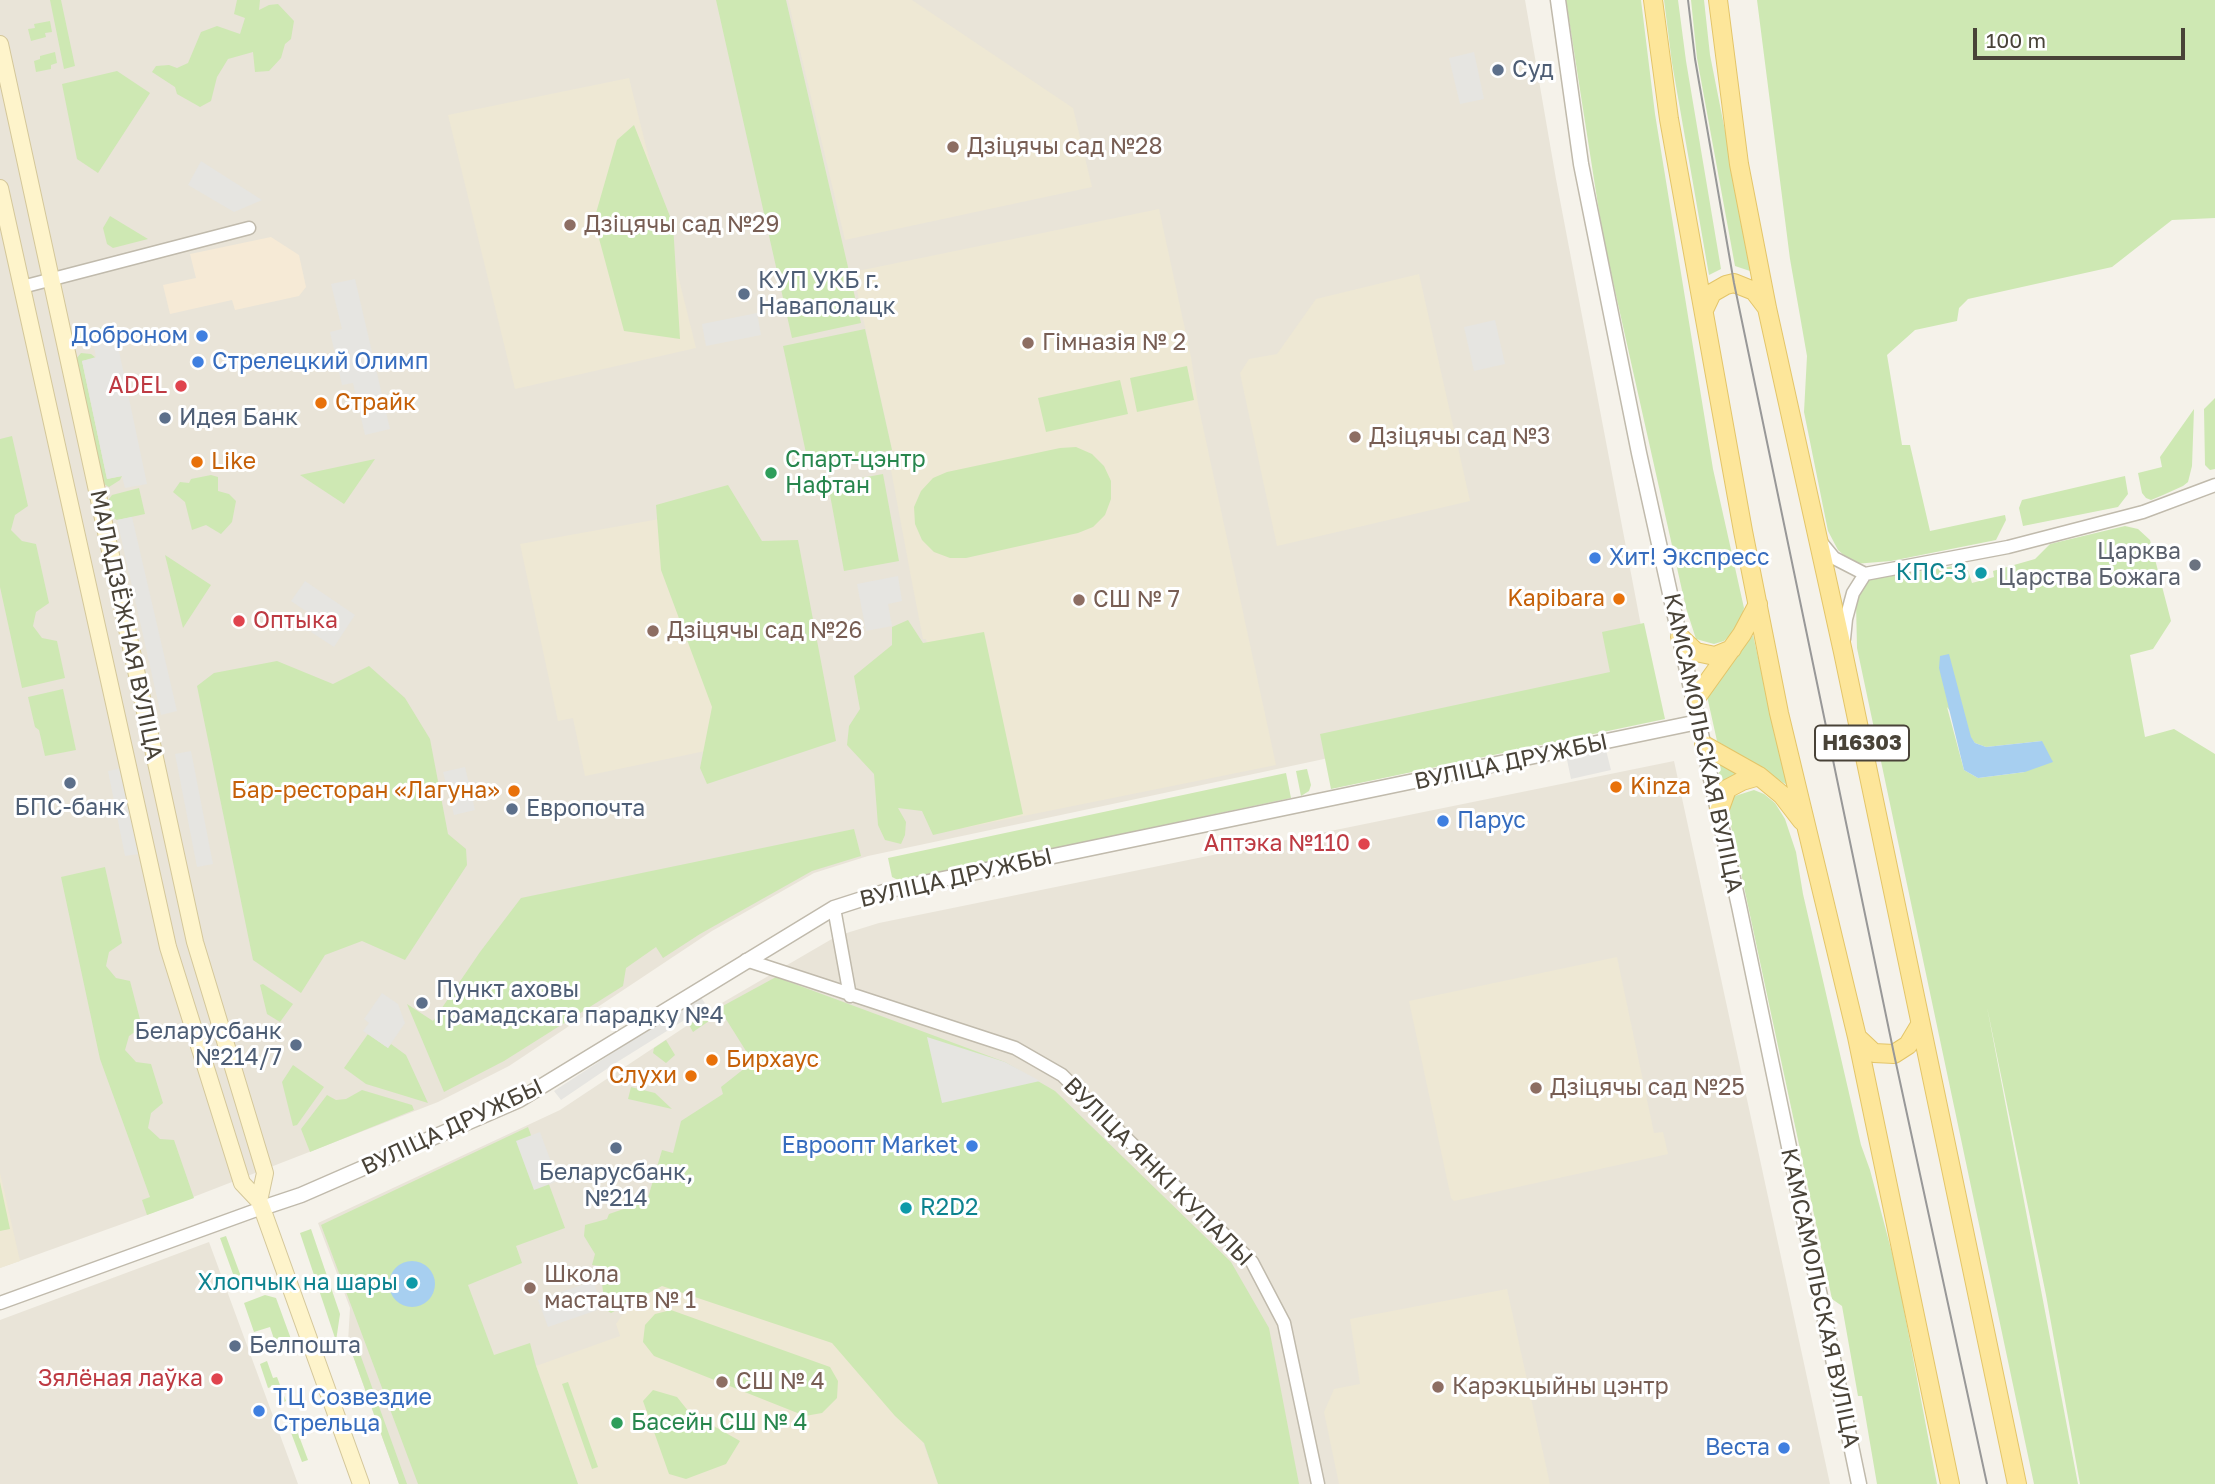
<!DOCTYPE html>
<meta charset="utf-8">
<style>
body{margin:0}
#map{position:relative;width:2215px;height:1484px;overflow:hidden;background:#f5f2ea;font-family:"Golos Text",sans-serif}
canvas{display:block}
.scale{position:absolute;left:1973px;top:28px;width:212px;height:32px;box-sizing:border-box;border:4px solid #494338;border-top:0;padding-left:9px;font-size:21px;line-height:24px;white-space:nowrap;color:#494338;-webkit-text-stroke:5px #fff;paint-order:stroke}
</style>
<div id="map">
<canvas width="2215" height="1484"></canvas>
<div class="scale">100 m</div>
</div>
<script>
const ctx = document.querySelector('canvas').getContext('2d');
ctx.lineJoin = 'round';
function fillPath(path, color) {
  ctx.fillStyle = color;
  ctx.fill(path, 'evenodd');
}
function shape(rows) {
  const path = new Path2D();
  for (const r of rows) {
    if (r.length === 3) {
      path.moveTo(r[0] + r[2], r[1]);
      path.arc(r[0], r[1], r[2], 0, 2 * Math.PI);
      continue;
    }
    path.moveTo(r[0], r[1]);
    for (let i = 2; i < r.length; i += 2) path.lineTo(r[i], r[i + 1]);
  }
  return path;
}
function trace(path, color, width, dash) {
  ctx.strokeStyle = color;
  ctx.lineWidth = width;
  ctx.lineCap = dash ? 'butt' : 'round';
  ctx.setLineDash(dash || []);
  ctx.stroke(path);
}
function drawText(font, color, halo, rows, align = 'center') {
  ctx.font = font + ' "Golos Text",sans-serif';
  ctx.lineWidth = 6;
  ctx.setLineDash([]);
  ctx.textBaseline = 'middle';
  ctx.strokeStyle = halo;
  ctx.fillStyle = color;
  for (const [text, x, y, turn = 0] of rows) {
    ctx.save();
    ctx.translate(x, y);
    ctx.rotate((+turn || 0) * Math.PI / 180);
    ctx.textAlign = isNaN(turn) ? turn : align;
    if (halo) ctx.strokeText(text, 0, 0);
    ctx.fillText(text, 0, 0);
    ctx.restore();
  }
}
fillPath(shape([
 [0,0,1525,0,1556,179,1653,689,868,856,814,873,712,931,509,1066,438,1102,147,1215,0,1268],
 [1674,761,1830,1484,399,1484,348,1342,350,1308,318,1223,560,1110,715,1007,837,936,879,923],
 [209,1242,298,1484,0,1484,0,1320]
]), '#e9e4d8');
fillPath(shape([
 [271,237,299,255,306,287,299,296,235,310,232,300,170,314,163,285,196,278,190,254]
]), '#f6ead6');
fillPath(shape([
 [788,0,912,0,1073,108,1092,187,845,240],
 [629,78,696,348,515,389,448,115],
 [1159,209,1191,357,1198,404,1276,765,964,828,926,639,923,639,911,577,891,470,896,468,853,272],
 [1419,274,1470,501,1277,546,1240,373,1249,359,1277,354,1316,299],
 [737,505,792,733,585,776,573,718,558,721,520,544],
 [1617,957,1654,1133,1663,1132,1668,1154,1454,1201,1451,1198,1409,1001],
 [0,1173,20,1261,0,1268],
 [645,1271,886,1340,938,1484,578,1484,536,1366,620,1336,616,1324,643,1284],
 [1507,1289,1550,1484,1339,1484,1324,1412,1334,1389,1360,1384,1350,1319]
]), '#eee8d4');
fillPath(shape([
 [50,0,61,0,75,66,64,69],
 [237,0,260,0,259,10,269,5,278,4,294,21,291,39,285,44,281,58,269,71,255,72,253,52,228,59,217,77,211,101,200,107,177,94,175,87,152,72,156,66,169,65,177,68,188,63,201,32,217,26,240,34,245,18,234,14],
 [716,0,786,0,861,323,792,338],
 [1566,0,1641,0,1655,114,1713,469,1744,608,1740,623,1733,633,1724,641,1714,644,1696,639,1686,608,1603,237],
 [1664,0,1678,0,1686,61,1721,269,1709,275,1672,63],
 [1691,0,1704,0,1710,55,1753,272,1735,266,1697,58],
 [1757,0,2215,0,2215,218,2172,220,2112,267,1968,299,1959,308,1957,321,1915,330,1887,355,1902,445,1910,445,1930,531,2005,515,2006,520,1996,540,1891,561,1854,564,1838,550,1828,531,1804,412,1807,356,1790,259],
 [50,21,52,32,45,33,46,37,31,41,28,29,35,28,34,24],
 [55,52,57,63,51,65,51,69,36,72,34,61,40,59,40,56],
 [117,71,150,93,98,173,77,159,62,84],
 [634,125,673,224,680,339,624,331,594,220,617,140],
 [110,216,148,239,113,248,107,244,103,228],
 [113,325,115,332,79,340,71,334],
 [865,329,892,450,809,467,783,346],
 [81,353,91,354,96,358,82,361,107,479,122,476,120,480,109,487,102,483,76,359],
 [1187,366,1194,400,1137,412,1130,378],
 [1120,380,1128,414,1046,432,1038,398],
 [2215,398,2215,469,2210,470,2205,465,2204,409],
 [2194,409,2192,466,2188,482,2183,486,2163,495,2151,500,2146,498,2142,493,2138,473,2162,467,2160,457],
 [12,436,28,506,15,515,11,530,22,541,36,544,49,603,36,612,33,626,42,638,57,641,65,678,22,688,0,587,0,439],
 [1076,447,1092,454,1104,466,1111,481,1111,499,1105,515,1093,527,1078,533,966,558,950,558,934,552,922,540,915,524,914,507,921,491,933,478,947,472,1060,448],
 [375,459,344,504,300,475],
 [883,474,899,561,844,571,828,484],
 [211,475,218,477,218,491,229,494,236,501,232,522,221,534,206,525,192,530,185,502,173,492,180,482,189,483,191,479],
 [2125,476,2128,494,2118,507,2023,526,2019,508,2022,500],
 [728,485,762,541,798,540,836,741,707,784,700,768,712,707,661,570,656,505],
 [139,488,145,514,117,520,109,515,106,503,112,495],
 [2125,526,2138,529,2150,540,2171,621,2153,649,2130,655,2145,737,2174,729,2215,754,2215,1484,2080,1484,2046,1295,1987,1007,2078,1484,2034,1484,1857,648,1856,603,1860,586,1866,580,1966,564,1972,583,1994,577,1993,571,2035,559,2050,544],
 [1947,707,1975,743,1986,747,2042,741,2025,772,1978,778,1964,770],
 [165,555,211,585,183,628],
 [908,620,923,643,984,632,1023,814,933,835,922,811,898,808,906,822,905,835,901,844,885,840,878,825,874,774,847,745,849,726,860,709,854,676,892,645,892,627],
 [1644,623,1665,719,1331,789,1320,734,1610,672,1602,632],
 [1753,635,1787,785,1717,741,1707,696],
 [277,661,333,684,369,666,405,698,430,739,448,834,466,849,467,865,405,960,362,941,325,955,301,993,253,960,197,686,214,673],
 [63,689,76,750,45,756,39,730,35,727,28,697],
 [1717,760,1739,774,1721,785],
 [1307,769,1311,785,1309,791,1301,796,1296,771],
 [1286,773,1291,798,900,881,892,877,888,858],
 [1754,790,1764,794,1775,803,1785,819,1796,852,1803,894,1861,1145,1870,1170,1896,1268,1937,1484,1877,1484,1862,1396,1858,1396,1842,1306,1832,1299,1728,812,1730,801,1735,796],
 [854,829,861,856,812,871,700,934,663,958,656,947,626,968,623,986,504,1061,444,1092,407,1004,433,1021,480,952,521,898],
 [105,867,122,943,109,952,106,966,116,978,130,981,142,1027,129,1036,125,1050,136,1062,151,1064,163,1103,151,1113,148,1128,160,1139,174,1140,194,1198,147,1215,142,1200,150,1197,100,1059,61,877],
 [776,977,1005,1062,1055,1091,1231,1262,1269,1328,1299,1484,938,1484,924,1443,895,1416,832,1343,662,1286,611,1313,605,1309,600,1266,592,1265,595,1254,584,1236,585,1225,607,1219,609,1214,647,1201,662,1150,673,1153,681,1121,723,1094,721,1087,745,1068,739,1057,746,1051,719,1008],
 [263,984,293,1004,280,1022,267,1014,260,985],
 [711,1010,715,1017,693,1032,689,1025],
 [368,1034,388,1048,391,1044,406,1055,428,1103,366,1084,344,1068],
 [666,1040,675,1055,666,1063,653,1053,654,1048],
 [293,1065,324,1087,297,1125,293,1126,282,1082],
 [631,1087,655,1093,672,1109,628,1099],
 [362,1090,412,1105,414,1110,310,1152,301,1129,327,1095,336,1100,346,1099],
 [528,1127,565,1228,516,1246,522,1263,468,1285,494,1355,530,1343,536,1366,578,1484,418,1484,321,1225],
 [0,1182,10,1229,0,1231],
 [311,1229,340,1314,336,1341,300,1233],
 [226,1236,243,1282,237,1285,220,1238],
 [265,1295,276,1298,291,1339,284,1349,278,1351,270,1327,254,1332,244,1303],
 [671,1310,830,1367,838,1381,837,1398,822,1413,805,1416,654,1356,643,1342,645,1325,655,1314],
 [355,1340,407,1484,399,1484,348,1342],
 [267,1361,273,1378,277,1377,286,1401,280,1404,274,1386,268,1388,260,1364],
 [568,1382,598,1467,592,1469,562,1384],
 [653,1390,677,1397,689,1412,740,1441,726,1464,686,1479,669,1474,643,1401],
 [293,1420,308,1460,302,1462,287,1422]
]), '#cee8b3');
fillPath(shape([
 [1474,52,1484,99,1460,104,1449,58],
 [201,161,262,200,234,212,188,185],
 [355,279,390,429,365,435,353,383,342,385,330,332,342,329,331,284],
 [757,313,761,335,706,346,702,324],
 [1495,320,1505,364,1474,371,1464,327],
 [115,332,147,484,125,488,122,476,107,479,82,361,96,357,92,337],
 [132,517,177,711,161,715,117,520],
 [898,576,902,601,888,604,892,626,866,631,857,584],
 [305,581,355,615,334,647,311,632,319,620,291,601],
 [1605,746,1611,770,1571,779,1566,755],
 [191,751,213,864,197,867,175,754],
 [465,767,475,810,454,815,443,772],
 [122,768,139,854,125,856,108,771],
 [382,993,398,1004,405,1023,388,1048,363,1031,369,1023,364,1019],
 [700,996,707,1006,614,1064,561,1100,554,1091],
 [927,1037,1005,1062,1040,1081,942,1103],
 [540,1132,558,1181,534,1190,516,1141],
 [593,1281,603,1308,548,1327,538,1300]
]), '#e6e5e1');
fillPath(shape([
 [1949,654,1971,737,1975,743,1986,747,2042,741,2053,762,2025,772,1978,778,1964,770,1939,668,1940,656],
 [412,1284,23]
]), '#a7cff0');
const minor = shape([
 [22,287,249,228],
 [1820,541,1834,558,1865,574,2008,547,2143,512,2215,485],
 [1844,639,1846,619,1853,593,1865,574],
 [834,908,850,996],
 [746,960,1015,1048,1062,1075,1252,1262,1284,1323,1318,1484],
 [0,1303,262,1208]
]);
const tertiary = shape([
 [1558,0,1581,164,1639,453,1739,906,1859,1484],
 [262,1208,301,1195,519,1100,834,908,890,890,1698,722]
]);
const secondary = shape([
 [0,44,195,942,265,1173,259,1201],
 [0,188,168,947,242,1183,259,1201,262,1208,361,1484]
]);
const primary = shape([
 [1653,0,1669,119,1743,531,1779,713,1857,1037,1950,1484],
 [1718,0,1739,164,1767,308,1843,652,2017,1484],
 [1704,310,1712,293,1726,285,1734,283,1754,291,1767,308],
 [1680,637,1696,652,1715,656,1732,649],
 [1694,701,1742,634,1758,604],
 [1704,745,1759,776,1782,795,1802,821],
 [1719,811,1727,789,1742,781,1759,776],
 [1857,1037,1874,1053,1894,1054,1908,1045,1920,1025]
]);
trace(minor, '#c0baac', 15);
trace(tertiary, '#c0baac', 17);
trace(secondary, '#d4c79a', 18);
trace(primary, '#e3c569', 20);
trace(minor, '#fff', 12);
trace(tertiary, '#fff', 14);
trace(secondary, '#fef4cb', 16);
trace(primary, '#fde69a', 18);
trace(shape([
 [1688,0,1695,59,1734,283,1894,1054,1987,1484]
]), '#989898', 2);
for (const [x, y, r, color] of [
 [1498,70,7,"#5c6f8a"],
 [953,147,7,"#8d6e63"],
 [570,225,7,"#8d6e63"],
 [744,294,7,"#5c6f8a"],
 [202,336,7,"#3f7fe0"],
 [1028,343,7,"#8d6e63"],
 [198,362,7,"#3f7fe0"],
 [181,386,7,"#e0444e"],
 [321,403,7,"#e8710a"],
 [165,418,7,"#5c6f8a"],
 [1355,437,7,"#8d6e63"],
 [197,462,7,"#e8710a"],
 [771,473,7,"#2e9e5b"],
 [1595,558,7,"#3f7fe0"],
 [2195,565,7,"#6b7280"],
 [1981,573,7,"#0f9aa8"],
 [1619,599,7,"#e8710a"],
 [1079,600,7,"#8d6e63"],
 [239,621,7,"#e0444e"],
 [653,631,7,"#8d6e63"],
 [70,783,7,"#5c6f8a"],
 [1616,787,7,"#e8710a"],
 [514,791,7,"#e8710a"],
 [512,809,7,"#5c6f8a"],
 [1443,821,7,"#3f7fe0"],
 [1364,844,7,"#e0444e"],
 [422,1003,7,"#5c6f8a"],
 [296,1045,7,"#5c6f8a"],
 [712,1060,7,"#e8710a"],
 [691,1076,7,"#e8710a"],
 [1536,1088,7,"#8d6e63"],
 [972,1146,7,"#3f7fe0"],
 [616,1148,7,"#5c6f8a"],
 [906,1208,7,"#0f9aa8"],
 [412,1283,7,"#0f9aa8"],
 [530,1288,7,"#8d6e63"],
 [235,1346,7,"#5c6f8a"],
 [217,1379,7,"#e0444e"],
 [722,1382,7,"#8d6e63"],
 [1438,1387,7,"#8d6e63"],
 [259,1411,7,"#3f7fe0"],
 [617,1423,7,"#2e9e5b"],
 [1784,1448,7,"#3f7fe0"]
]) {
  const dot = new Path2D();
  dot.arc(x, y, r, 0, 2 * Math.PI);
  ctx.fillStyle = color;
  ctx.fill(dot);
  trace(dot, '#fff', 2.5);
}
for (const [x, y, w] of [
 [1862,743,94]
]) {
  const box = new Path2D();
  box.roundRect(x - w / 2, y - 17.5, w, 35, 5);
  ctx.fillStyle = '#fff';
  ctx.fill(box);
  trace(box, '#494338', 2);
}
drawText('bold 21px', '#494338', null, [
 ["Н16303",1862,743]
]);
drawText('23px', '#4e5e75', '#fff', [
 ["Суд",1512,70],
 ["КУП УКБ г.",758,281],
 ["Наваполацк",758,307],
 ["Идея Банк",179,418],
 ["БПС-банк",70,808,"center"],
 ["Европочта",526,809],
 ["Пункт аховы",436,990],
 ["грамадскага парадку №4",436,1016],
 ["Беларусбанк",282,1032,"right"],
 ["№214/7",282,1058,"right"],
 ["Беларусбанк,",616,1173,"center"],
 ["№214",616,1199,"center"],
 ["Белпошта",249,1346]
], 'left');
drawText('23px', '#785e54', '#fff', [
 ["Дзіцячы сад №28",967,147],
 ["Дзіцячы сад №29",584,225],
 ["Гімназія № 2",1042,343],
 ["Дзіцячы сад №3",1369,437],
 ["СШ № 7",1093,600],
 ["Дзіцячы сад №26",667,631],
 ["Дзіцячы сад №25",1550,1088],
 ["Школа",544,1275],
 ["мастацтв № 1",544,1301],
 ["СШ № 4",736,1382],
 ["Карэкцыйны цэнтр",1452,1387]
], 'left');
drawText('23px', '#366cbe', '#fff', [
 ["Доброном",188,336,"right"],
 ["Стрелецкий Олимп",212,362],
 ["Хит! Экспресс",1609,558],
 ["Парус",1457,821],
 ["Евроопт Market",958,1146,"right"],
 ["ТЦ Созвездие",273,1398],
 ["Стрельца",273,1424],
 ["Веста",1770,1448,"right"]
], 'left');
drawText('23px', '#be3a42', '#fff', [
 ["ADEL",167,386],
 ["Оптыка",253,621,"left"],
 ["Аптэка №110",1350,844],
 ["Зялёная лаўка",203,1379]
], 'right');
drawText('23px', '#c56008', '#fff', [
 ["Страйк",335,403],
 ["Like",211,462],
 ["Kapibara",1605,599,"right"],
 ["Kinza",1630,787],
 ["Бар-ресторан «Лагуна»",500,791,"right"],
 ["Бирхаус",726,1060],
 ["Слухи",677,1076,"right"]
], 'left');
drawText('23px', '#27864d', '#fff', [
 ["Спарт-цэнтр",785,460],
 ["Нафтан",785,486],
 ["Басейн СШ № 4",631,1423]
], 'left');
drawText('23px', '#5b616d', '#fff', [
 ["Царква",2181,552],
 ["Царства Божага",2181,578]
], 'right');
drawText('23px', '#0d838f', '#fff', [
 ["КПС-3",1967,573],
 ["R2D2",920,1208,"left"],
 ["Хлопчык на шары",398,1283]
], 'right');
drawText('23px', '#494338', '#fff', [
 ["МАЛАДЗЁЖНАЯ ВУЛІЦА",126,625,78],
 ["КАМСАМОЛЬСКАЯ ВУЛІЦА",1703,743,78],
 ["ВУЛІЦА ДРУЖБЫ",1511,762,-12],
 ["ВУЛІЦА ДРУЖБЫ",956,878,-13],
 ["ВУЛІЦА ДРУЖБЫ",452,1127,-25],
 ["ВУЛІЦА ЯНКІ КУПАЛЫ",1158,1172,45],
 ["КАМСАМОЛЬСКАЯ ВУЛІЦА",1820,1298,78]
]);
</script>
